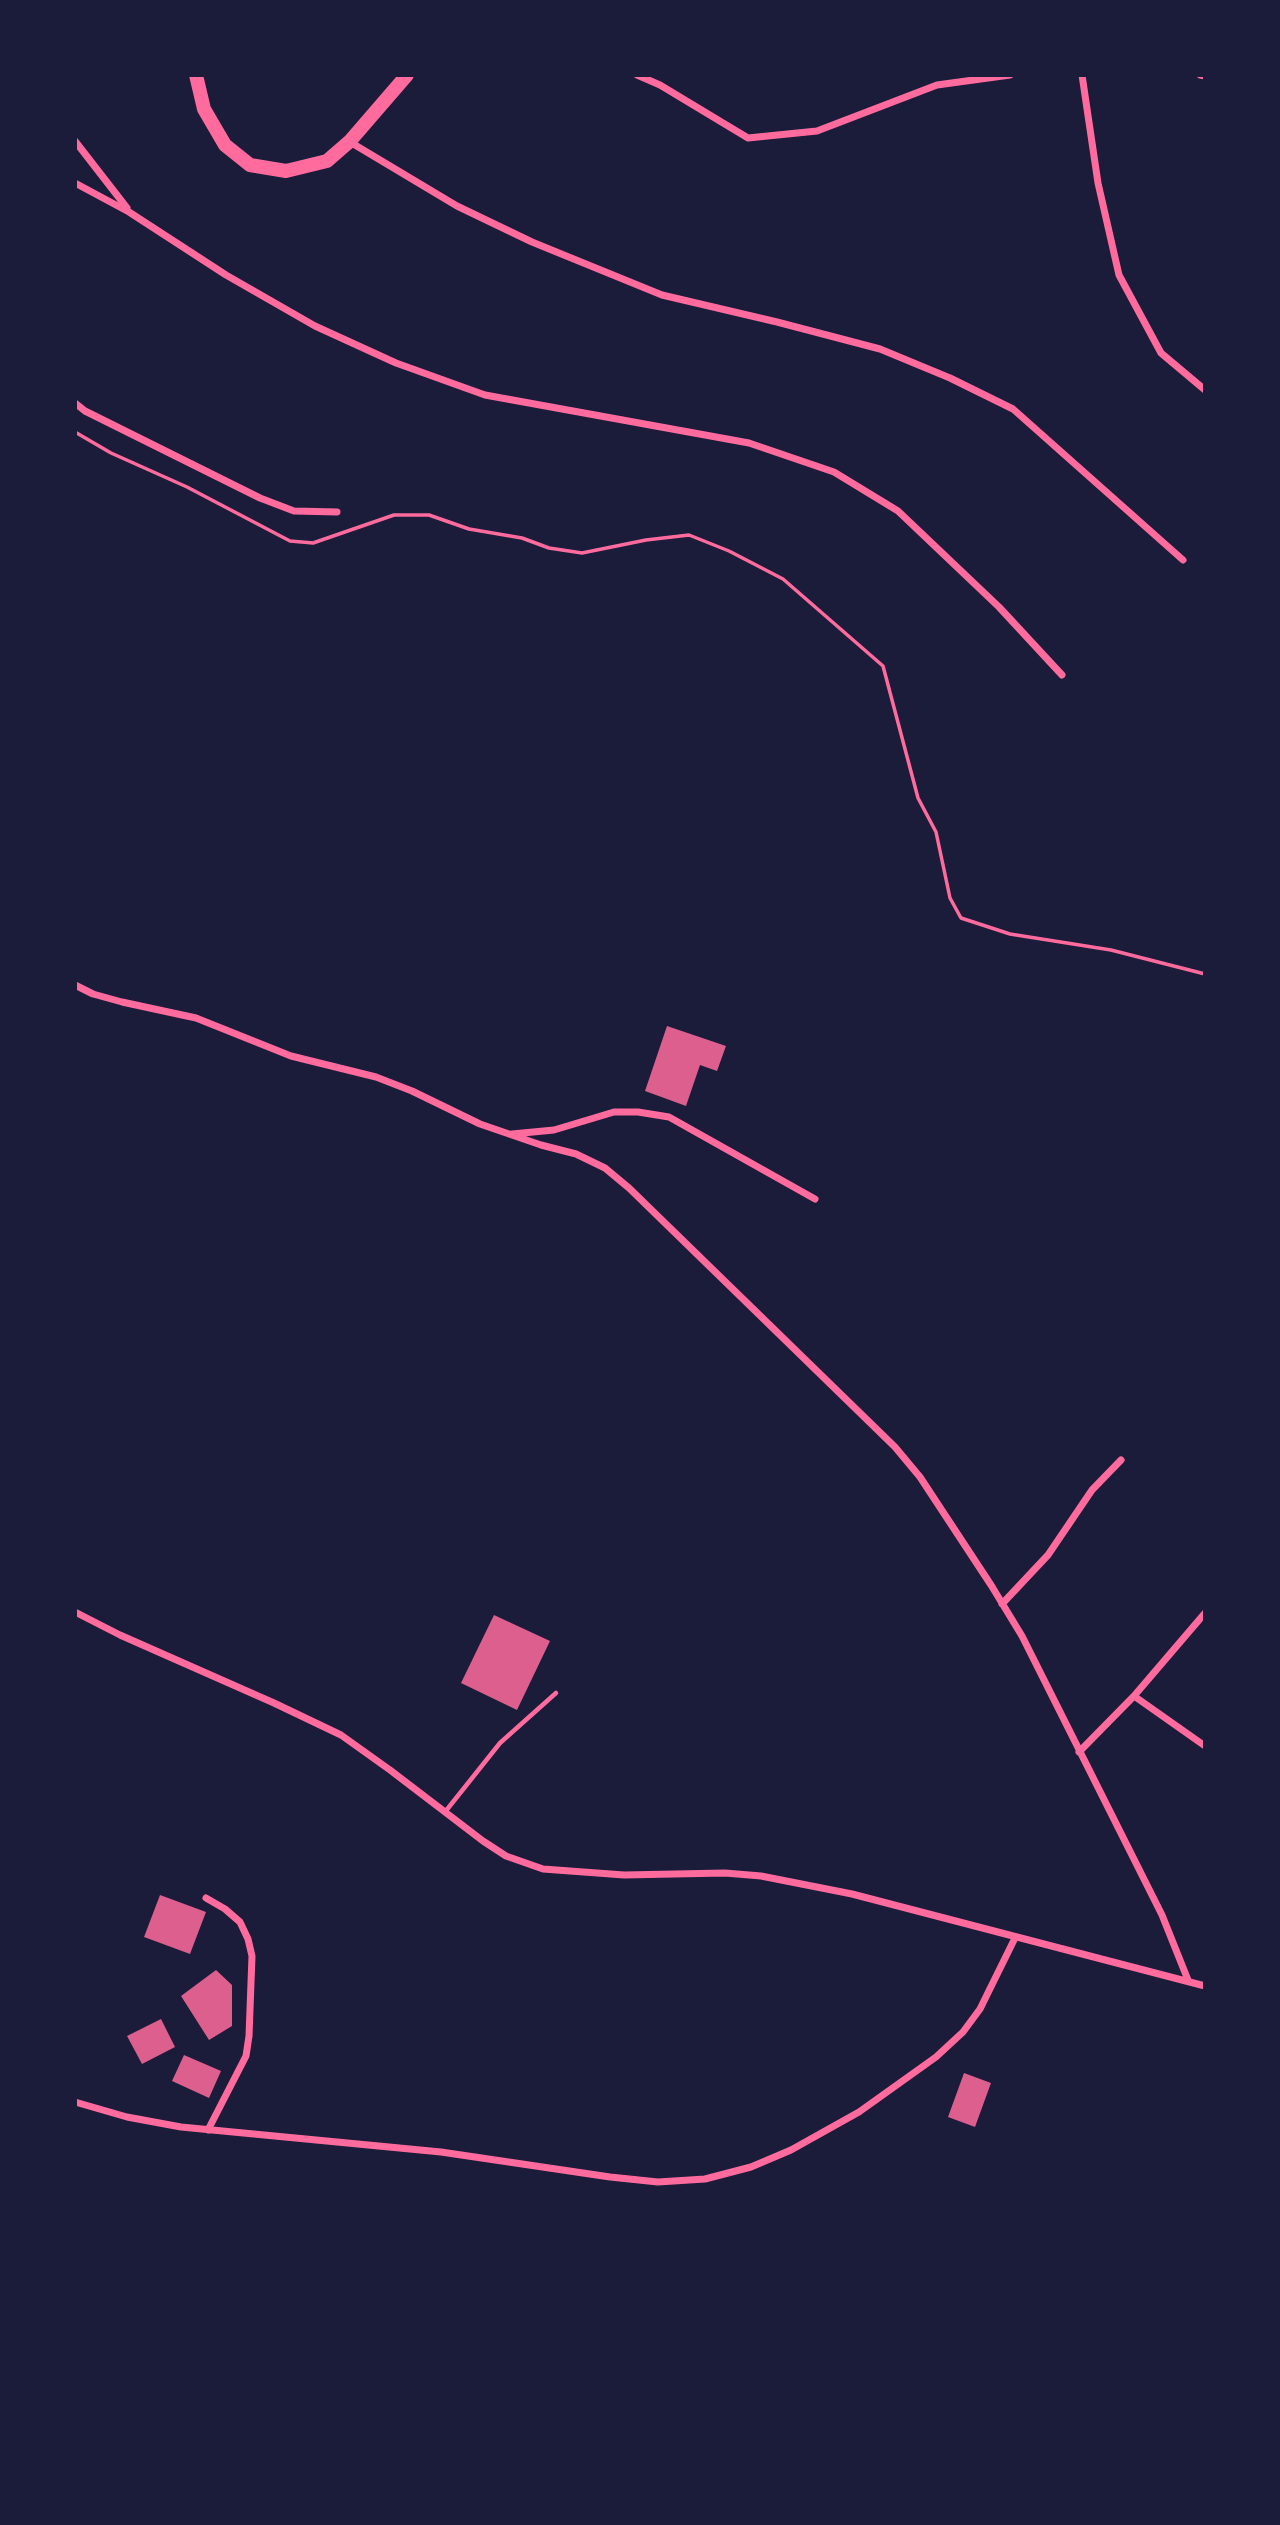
<!DOCTYPE html>
<style>
body{margin:0}
#map{position:relative;width:1280px;height:2525px;overflow:hidden;background:#1b1b3a;font-family:"IBM Plex Sans",sans-serif}
canvas{display:block}
.frame{position:absolute;inset:0;border:77px solid #1b1b3a;pointer-events:none}
</style>
<div id="map">
<canvas width="1280" height="2525"></canvas>
<div class="frame"></div>
</div>
<script>
const ctx = document.querySelector('canvas').getContext('2d');
ctx.lineJoin = 'round';
function fillPath(path, color) {
  ctx.fillStyle = color;
  ctx.fill(path, 'evenodd');
}
function shape(rows) {
  const path = new Path2D();
  for (const r of rows) {
    path.moveTo(r[0], r[1]);
    for (let i = 2; i < r.length; i += 2) path.lineTo(r[i], r[i + 1]);
  }
  return path;
}
function trace(path, color, width, dash) {
  ctx.strokeStyle = color;
  ctx.lineWidth = width;
  ctx.lineCap = dash ? 'butt' : 'round';
  ctx.setLineDash(dash || []);
  ctx.stroke(path);
}
fillPath(shape([
 [667,1026,726,1046,717,1071,700,1065,686,1106,645,1091],
 [494,1615,550,1641,517,1710,461,1683],
 [160,1895,206,1912,190,1954,144,1937],
 [216,1970,232,1985,232,2026,209,2040,181,1996],
 [161,2019,175,2047,142,2064,127,2036],
 [184,2055,221,2071,209,2098,172,2081],
 [964,2073,991,2083,975,2127,948,2117]
]), '#dd5f8e');
trace(shape([
 [75,432,111,453,187,487,290,541,313,543,394,515,429,515,469,529,522,538,549,548,582,553,646,540,689,535,729,551,783,579,883,666,918,798,936,832,950,898,961,918,1010,934,1111,950,1205,974]
]), '#ff6b9d', 3.5);
trace(shape([
 [445,1812,500,1743,556,1693]
]), '#ff6b9d', 4.5);
trace(shape([
 [637,75,660,85,748,138,817,131,937,85,1010,75],
 [1082,75,1098,183,1119,275,1161,353,1205,390],
 [1200,75,1205,76],
 [75,141,127,208],
 [350,142,457,206,532,242,662,295,777,322,880,349,950,378,1013,409,1183,560],
 [75,183,129,212,226,275,315,326,396,363,485,395,749,443,834,472,898,511,999,607,1062,675],
 [75,403,85,411,260,498,294,511,337,512],
 [75,985,93,994,122,1002,196,1018,291,1056,376,1077,412,1091,480,1124,541,1145,576,1154,605,1168,629,1188,895,1447,920,1477,991,1585,1022,1636,1162,1915,1188,1980],
 [512,1134,554,1130,614,1112,638,1112,669,1117,815,1199],
 [1002,1604,1048,1555,1092,1490,1121,1460],
 [75,1612,120,1635,274,1703,341,1735,390,1770,483,1841,506,1856,543,1869,624,1875,725,1873,761,1876,852,1894,1205,1986],
 [1134,1696,1205,1613],
 [1079,1752,1134,1696,1205,1746],
 [206,1898,225,1909,240,1922,248,1939,252,1956,249,2036,246,2056,208,2130],
 [75,2102,127,2117,181,2127,441,2152,610,2177,658,2182,705,2179,751,2167,791,2150,859,2112,936,2057,963,2032,980,2009,1015,1938]
]), '#ff6b9d', 7);
trace(shape([
 [196,75,204,109,225,145,250,165,286,171,327,161,350,141,407,75]
]), '#ff6b9d', 14);
</script>
